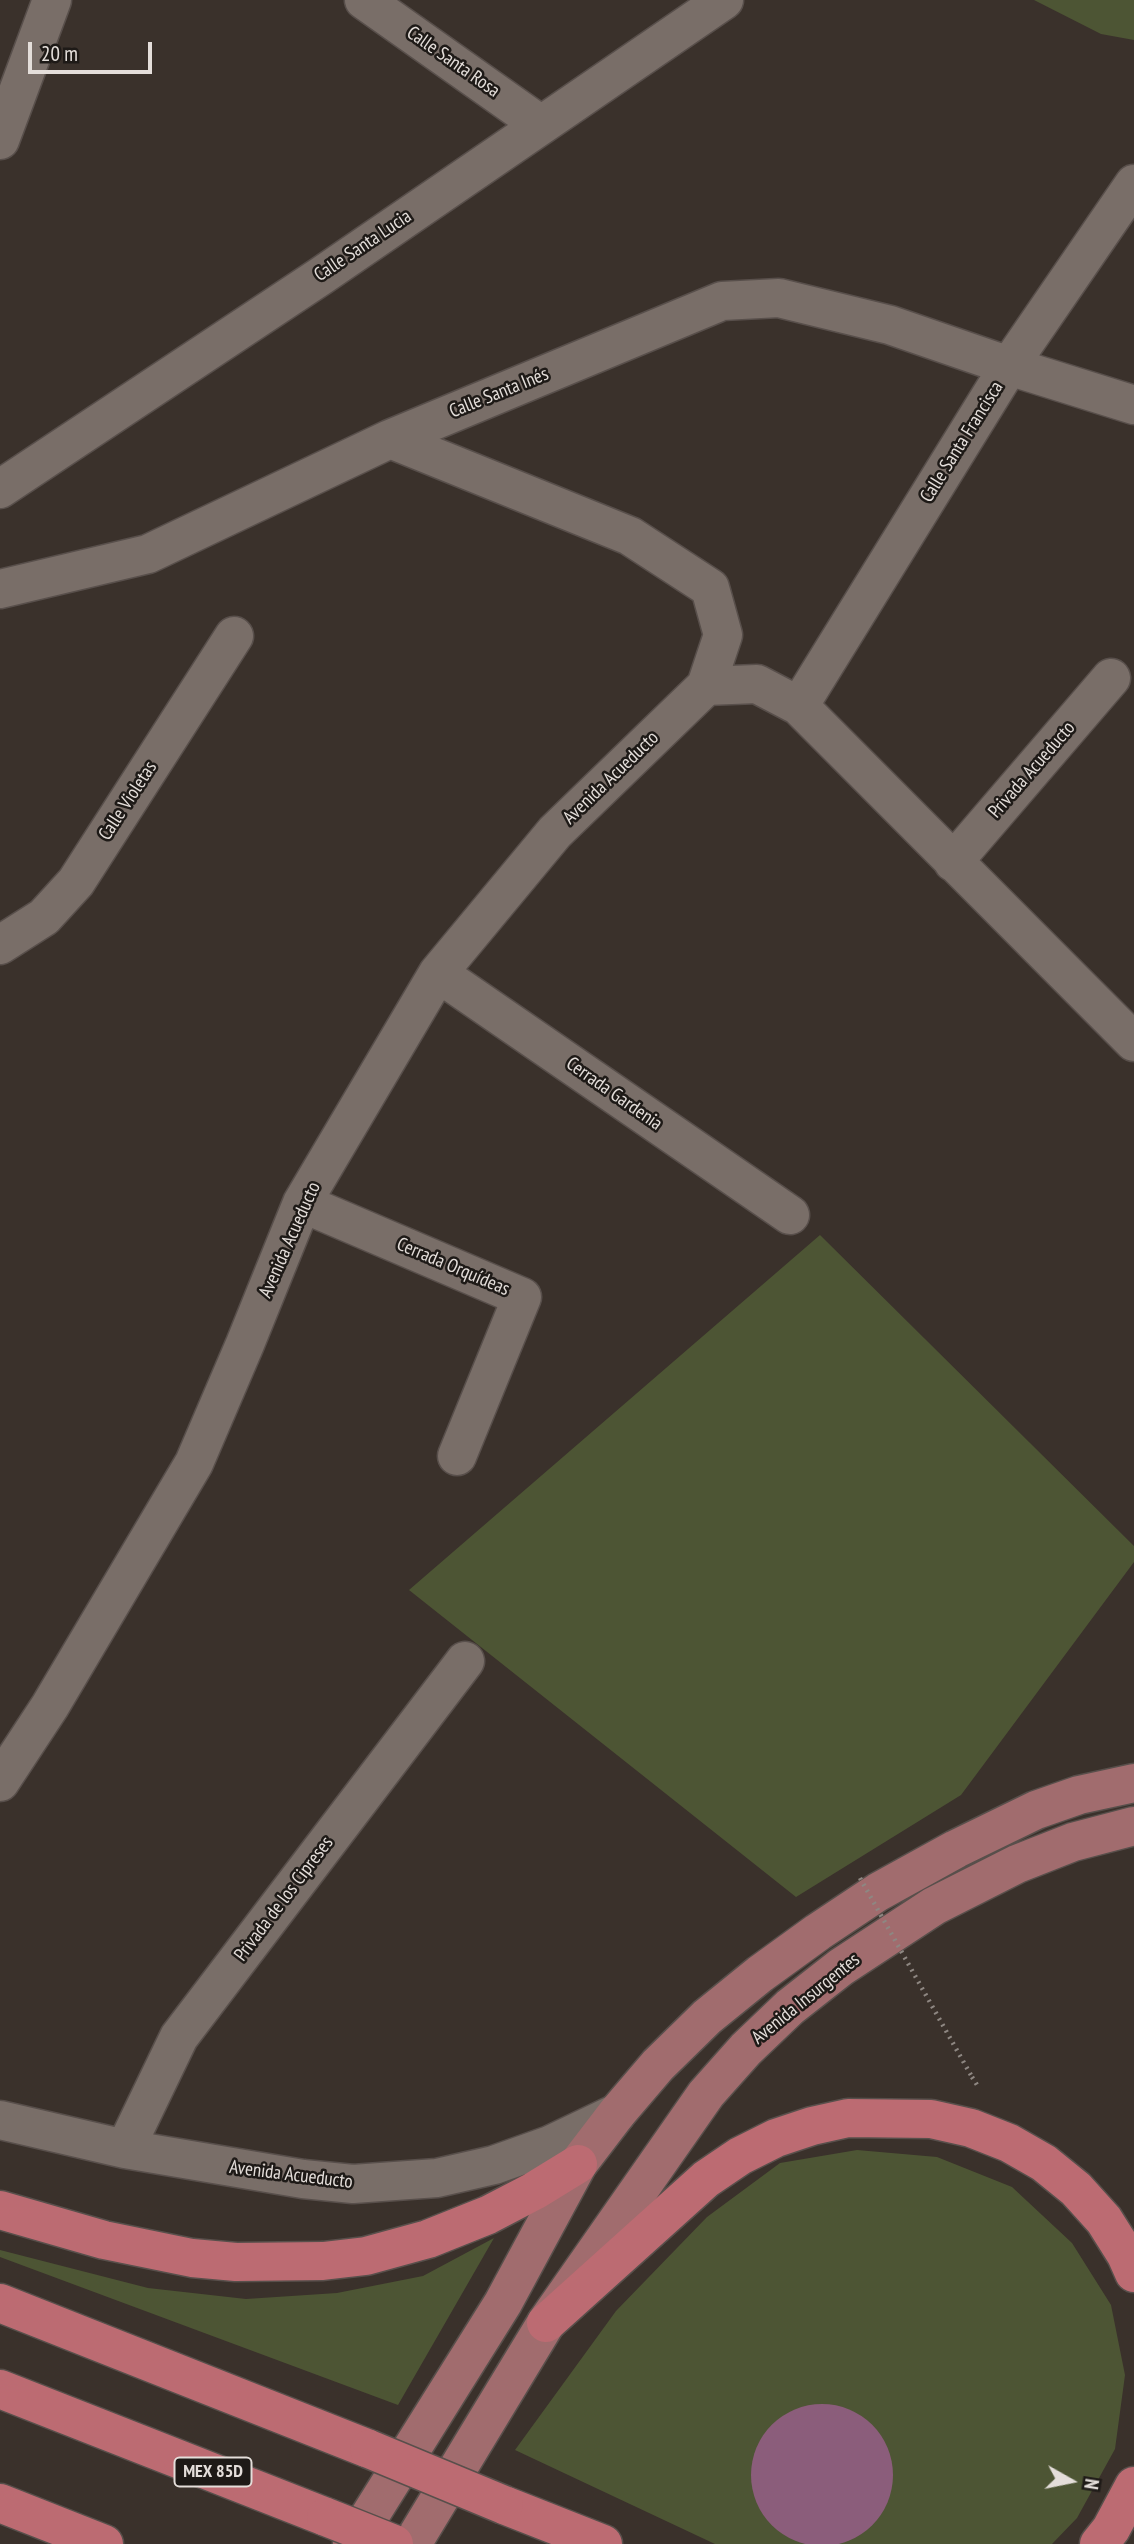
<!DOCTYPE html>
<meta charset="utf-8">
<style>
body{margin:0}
#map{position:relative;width:1134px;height:2544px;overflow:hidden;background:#3a312b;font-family:"PT Sans Narrow",sans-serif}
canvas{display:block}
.north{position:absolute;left:1036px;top:2446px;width:70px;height:70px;-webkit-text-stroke:5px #1e1a17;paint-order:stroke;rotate:99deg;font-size:19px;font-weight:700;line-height:28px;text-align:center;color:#e4deda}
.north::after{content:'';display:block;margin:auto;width:24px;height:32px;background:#e4deda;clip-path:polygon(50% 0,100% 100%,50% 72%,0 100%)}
.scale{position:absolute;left:28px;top:42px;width:124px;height:32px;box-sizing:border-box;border:4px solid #e4deda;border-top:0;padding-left:9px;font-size:21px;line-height:24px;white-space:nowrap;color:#e4deda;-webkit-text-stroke:5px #1e1a17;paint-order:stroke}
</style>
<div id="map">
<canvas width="1134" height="2544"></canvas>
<div class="north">N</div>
<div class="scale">20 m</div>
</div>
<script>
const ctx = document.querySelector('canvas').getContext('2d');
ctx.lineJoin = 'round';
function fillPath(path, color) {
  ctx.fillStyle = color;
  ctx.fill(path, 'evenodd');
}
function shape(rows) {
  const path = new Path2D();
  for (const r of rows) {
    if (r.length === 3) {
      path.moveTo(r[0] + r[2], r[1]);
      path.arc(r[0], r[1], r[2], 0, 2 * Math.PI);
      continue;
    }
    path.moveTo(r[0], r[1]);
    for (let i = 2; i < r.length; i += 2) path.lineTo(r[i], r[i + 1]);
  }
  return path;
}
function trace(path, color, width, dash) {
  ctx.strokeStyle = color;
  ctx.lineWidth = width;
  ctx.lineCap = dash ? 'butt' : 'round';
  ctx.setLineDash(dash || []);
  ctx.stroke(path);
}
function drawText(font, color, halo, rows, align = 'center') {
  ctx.font = font + ' "PT Sans Narrow",sans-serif';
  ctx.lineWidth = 5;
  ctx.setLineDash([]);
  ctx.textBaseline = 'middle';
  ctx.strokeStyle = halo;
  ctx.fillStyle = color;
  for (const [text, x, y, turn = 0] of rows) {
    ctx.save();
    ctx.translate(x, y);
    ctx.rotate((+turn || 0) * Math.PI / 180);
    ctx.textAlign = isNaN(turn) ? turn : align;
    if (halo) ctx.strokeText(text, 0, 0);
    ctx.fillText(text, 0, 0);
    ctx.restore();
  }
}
fillPath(shape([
 [1034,0,1134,0,1134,40,1101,34],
 [820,1235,1134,1546,1134,1562,961,1795,796,1897,409,1590],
 [857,2150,937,2157,1012,2187,1072,2243,1111,2305,1125,2375,1115,2449,1077,2518,1052,2544,715,2544,515,2450,616,2311,707,2217,780,2163],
 [494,2238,398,2405,0,2257,0,2250,148,2288,246,2299,337,2293,423,2276]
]), '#4d5534');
fillPath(shape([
 [822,2475,71]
]), '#8b5d7b');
const minor = shape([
 [364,0,541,125],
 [0,140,52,0],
 [390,439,630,536,710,588,723,635,706,686,757,684,799,706,1134,1042],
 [0,489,321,276,724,0],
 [0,589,148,554,390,439,722,301,779,298,890,325,1009,366,1134,405],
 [799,706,1009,366,1134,184],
 [953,862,1111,678],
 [0,945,44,917,76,882,234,636],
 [438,973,790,1215],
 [302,1203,522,1297,457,1456],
 [0,1782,50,1706,194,1463,245,1344,302,1203,438,973,555,832,706,686],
 [0,2120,125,2149,303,2179,353,2184,437,2178,494,2165,550,2145,617,2113],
 [125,2149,179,2037,465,1661]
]);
const major = shape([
 [352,2544,503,2303,578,2164,617,2113,658,2065,707,2017,760,1974,818,1932,878,1892,956,1849,1036,1810,1079,1795,1134,1783],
 [412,2544,546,2323,706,2094,746,2049,790,2007,841,1967,934,1906,1017,1864,1073,1842,1134,1826]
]);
const highway = shape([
 [0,2210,104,2240,192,2258,236,2262,323,2261,366,2256,428,2239,488,2215,534,2191,578,2164],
 [0,2303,369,2449],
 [546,2323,706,2179,740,2156,776,2138,812,2126,848,2118,931,2119,971,2128,1009,2143,1044,2163,1076,2189,1104,2220,1126,2255,1134,2273],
 [0,2389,326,2517],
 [0,2503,104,2544],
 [504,2505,603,2544],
 [1099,2544,1111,2529,1134,2486]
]);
trace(minor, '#584f4b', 41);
trace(major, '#584f4b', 41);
trace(highway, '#584f4b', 41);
trace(shape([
 [972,2077,979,2088]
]), '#8e8782', 4.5, [2, 5]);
trace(minor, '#796e68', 38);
trace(major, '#a16c6e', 38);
trace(highway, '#bc6b72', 38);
const highwayBridge = shape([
 [369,2449,504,2505],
 [326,2517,394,2544]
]);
trace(highwayBridge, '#584f4b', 41, []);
trace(shape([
 [860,1878,972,2077]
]), '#8e8782', 4.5, [2, 5]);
trace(highwayBridge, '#bc6b72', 38);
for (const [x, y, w] of [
 [213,2472,77]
]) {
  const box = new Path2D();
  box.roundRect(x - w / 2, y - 14.5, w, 29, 5);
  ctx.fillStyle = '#1e1a17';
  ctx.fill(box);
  trace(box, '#e4deda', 2);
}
drawText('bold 18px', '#e4deda', null, [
 ["MEX 85D",213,2472]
]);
drawText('19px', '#e4deda', '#1e1a17', [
 ["Calle Santa Rosa",453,62,35],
 ["Calle Santa Lucia",363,246,-34],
 ["Calle Santa Inés",499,393,-22],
 ["Calle Santa Francisca",962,442,-58],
 ["Privada Acueducto",1032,770,-49],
 ["Avenida Acueducto",611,778,-44],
 ["Calle Violetas",128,801,-57],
 ["Cerrada Gardenia",614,1094,35],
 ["Avenida Acueducto",290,1240,-66],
 ["Cerrada Orquídeas",453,1267,23],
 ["Privada de los Cipreses",284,1899,-53],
 ["Avenida Insurgentes",806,1999,-39],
 ["Avenida Acueducto",291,2175,7]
]);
</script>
